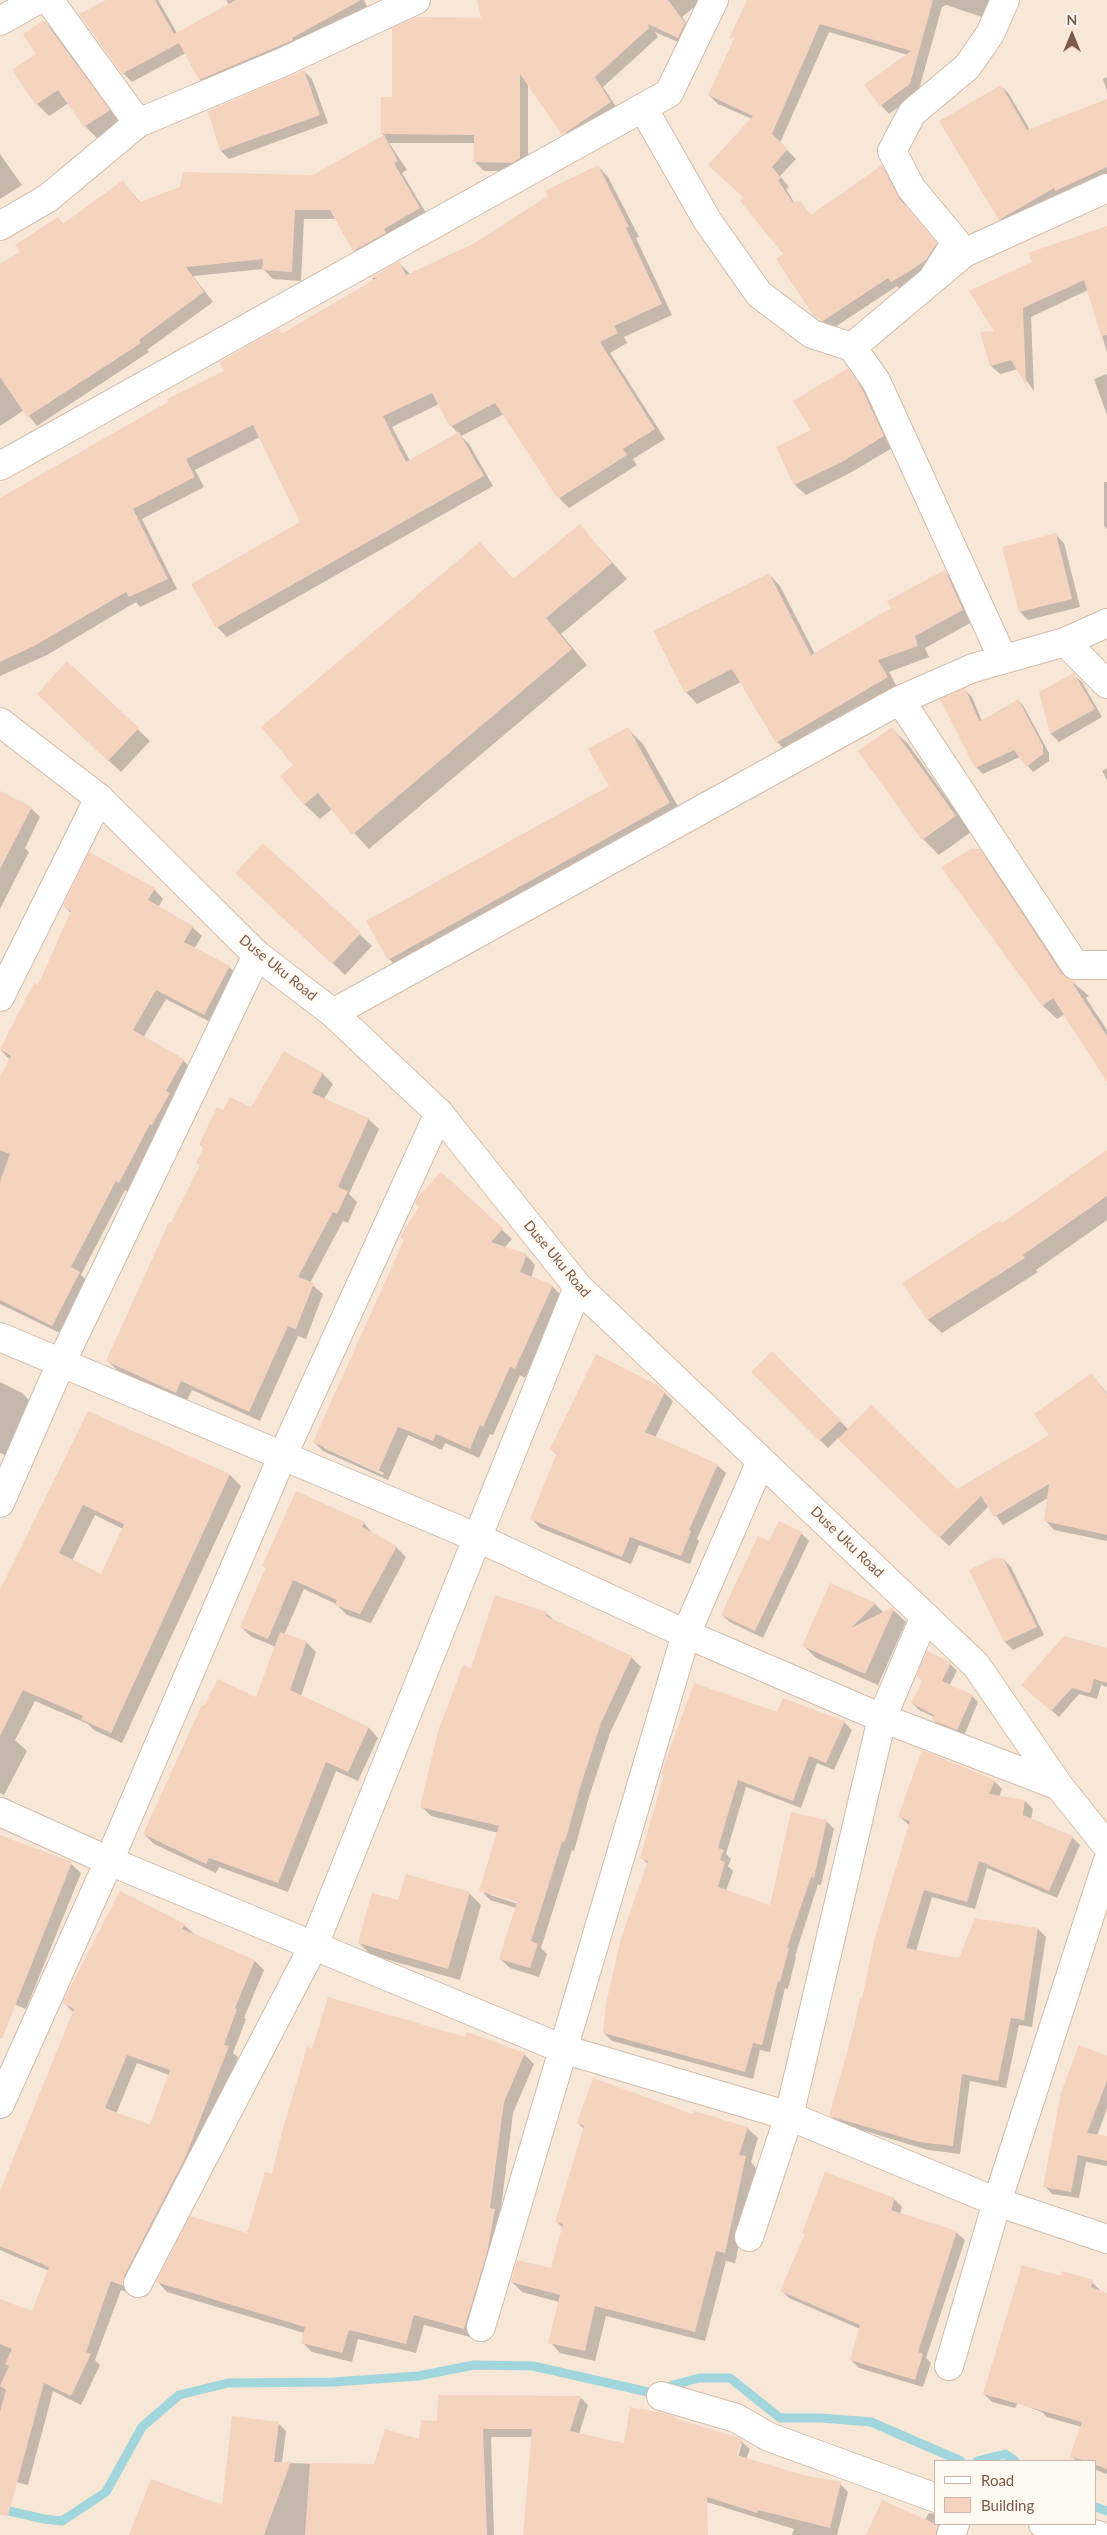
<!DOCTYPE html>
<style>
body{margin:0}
#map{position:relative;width:1107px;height:2535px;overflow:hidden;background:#fef5ea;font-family:Lato,sans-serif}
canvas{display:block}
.legend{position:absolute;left:934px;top:2460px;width:162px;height:65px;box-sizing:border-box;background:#fff9f2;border:1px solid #cbb9af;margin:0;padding:6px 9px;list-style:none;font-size:15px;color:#7c5a4a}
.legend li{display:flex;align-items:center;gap:10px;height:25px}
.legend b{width:25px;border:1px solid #cbb9af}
.north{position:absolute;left:1047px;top:10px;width:50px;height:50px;-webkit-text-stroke:4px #fff9f2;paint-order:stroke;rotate:0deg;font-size:14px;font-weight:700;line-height:20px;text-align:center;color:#7c5a4a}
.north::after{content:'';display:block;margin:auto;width:18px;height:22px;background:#7c5a4a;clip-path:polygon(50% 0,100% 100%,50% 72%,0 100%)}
</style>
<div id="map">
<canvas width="1107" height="2535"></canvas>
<ul class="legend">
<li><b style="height:6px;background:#fff"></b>Road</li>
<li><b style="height:14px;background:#f6d3bf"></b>Building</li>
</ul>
<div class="north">N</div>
</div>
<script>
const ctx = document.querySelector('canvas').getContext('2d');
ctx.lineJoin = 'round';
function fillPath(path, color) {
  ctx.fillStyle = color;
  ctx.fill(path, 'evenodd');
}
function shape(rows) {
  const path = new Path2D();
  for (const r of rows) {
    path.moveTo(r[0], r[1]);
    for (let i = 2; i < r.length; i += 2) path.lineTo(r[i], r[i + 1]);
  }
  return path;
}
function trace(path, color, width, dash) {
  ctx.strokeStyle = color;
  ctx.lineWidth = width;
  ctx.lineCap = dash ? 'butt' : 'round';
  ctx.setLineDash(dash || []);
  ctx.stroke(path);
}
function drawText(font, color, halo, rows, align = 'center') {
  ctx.font = font + ' Lato,sans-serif';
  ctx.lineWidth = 5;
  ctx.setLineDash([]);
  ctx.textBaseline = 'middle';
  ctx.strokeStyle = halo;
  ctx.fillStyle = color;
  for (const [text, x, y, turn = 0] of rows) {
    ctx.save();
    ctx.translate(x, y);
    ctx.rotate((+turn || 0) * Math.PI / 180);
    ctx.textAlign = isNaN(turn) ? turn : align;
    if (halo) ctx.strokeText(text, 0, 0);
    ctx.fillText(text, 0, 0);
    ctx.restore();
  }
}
fillPath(shape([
 [0,0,1107,0,1107,2535,0,2535],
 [936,2461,1096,2461,1096,2524,936,2524]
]), '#f6e7d7');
fillPath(shape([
 [109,0,158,0,177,33,229,5,226,0,364,0,368,9,209,89,200,80,186,53,132,82,123,73],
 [487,0,703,0,682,17,694,33,687,46,655,32,658,37,603,87,619,111,573,142,528,84,528,167,521,171,484,171,475,162,475,143,389,143,407,170,402,173,429,218,364,260,354,250,337,219,304,219,301,281,273,279,263,269,193,276,213,302,147,350,149,352,37,426,24,410,0,426,0,331,22,252,58,218,64,225,123,182,140,202,313,176,385,136,382,134,393,98,483,20],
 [752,0,1001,0,991,20,946,5,942,7,918,93,889,114,881,105,908,55,829,32,780,143,796,159,780,176,789,187,786,189,795,204,799,202,812,216,882,167,890,175,907,208,944,253,901,290,897,286,832,329,815,315,785,254,746,198,752,119,718,104,709,95],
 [44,21,56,33,121,123,97,138,85,126,69,103,49,116,37,104,38,54],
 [304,71,312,79,328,123,229,159,221,151],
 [1107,77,1107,91,1103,79],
 [1001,86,1009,94,1030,130,1107,101,1107,179,1009,227,1000,219],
 [0,154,22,185,0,199],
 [598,166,608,177,639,237,636,238,672,315,624,337,627,343,610,353,665,439,633,459,637,465,569,508,559,498,504,414,461,436,469,444,493,486,227,637,217,627,302,523,260,437,195,470,204,487,142,519,177,589,140,607,136,602,47,655,0,676,0,499,225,371,278,330,282,335,375,281,372,278,399,263,410,274,473,245],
 [439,404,451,426,459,434,410,461,392,427],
 [1107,227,1107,352,1088,290,1031,317,1034,391,1018,369,1000,374,991,366,996,332],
 [848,370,873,401,894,447,850,473,806,495,795,485,777,448,812,431],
 [1107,374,1107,415,1094,379],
 [1104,482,1107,482,1107,529,1104,526],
 [579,525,627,579,561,634,587,665,369,849,332,809,320,819,304,804,295,765,480,543,514,580],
 [1055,534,1064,543,1080,607,1028,620,1020,612,1003,548],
 [945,572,956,583,974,621,925,648,929,657,889,672,898,689,788,753,777,742,741,682,697,704,686,692,769,574,780,586,815,654,892,609],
 [67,663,150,741,121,772,50,706],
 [1073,674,1082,682,1102,717,1059,742,1051,734,1041,693],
 [965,690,972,697,982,721,1018,700,1024,707,1049,753,1049,761,1033,772,1020,757,983,774,976,767],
 [628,729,643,744,685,819,405,975,389,959,611,787],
 [892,729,908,744,971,832,939,855,923,839],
 [1107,768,1107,780,1102,771],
 [0,792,31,808,40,817,25,848,29,852,0,909],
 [263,844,372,946,345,975,249,885],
 [979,850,993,865,1069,979,1089,996,1086,998,1107,1030,1107,1079,1065,1014,1057,1019,1043,1006,943,868],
 [154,889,163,899,158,908,192,927,202,936,194,949,229,967,239,976,214,1024,166,999,143,1038,183,1060,192,1070,129,1192,125,1190,81,1275,89,1283,62,1334,0,1304,0,1080,10,1060,1,1050,35,985,39,987,71,913,64,906],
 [285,1052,323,1074,333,1084,324,1099,368,1119,379,1129,349,1194,357,1202,348,1223,343,1221,310,1283,323,1294,306,1339,298,1336,260,1421,192,1390,186,1402,117,1370,107,1360,201,1166,205,1149,200,1144,223,1111,251,1109],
 [1107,1151,1107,1220,1036,1270,1038,1272,942,1333,928,1320,904,1284,1003,1224],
 [441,1174,512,1239,504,1248,526,1255,535,1265,531,1278,552,1286,561,1295,525,1378,520,1375,493,1435,490,1434,479,1458,445,1443,442,1450,408,1435,388,1480,323,1451,314,1442],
 [324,1446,384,1473,383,1475,324,1448],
 [772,1353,849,1430,957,1491,1051,1435,1092,1375,1107,1393,1107,1541,1054,1530,1045,1520,1048,1498,1003,1525,989,1506,949,1546,838,1438,828,1448,753,1372],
 [0,1382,22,1393,32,1403,5,1455,0,1453],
 [659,1387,673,1401,655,1438,717,1465,726,1473,697,1539,699,1541,690,1564,639,1545,631,1564,540,1528,532,1519,558,1455,551,1449],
 [89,1412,230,1475,241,1486,122,1743,94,1730,88,1724,35,1701,15,1740,27,1751,4,1795,0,1793,0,1592],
 [95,1515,123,1529,101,1576,72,1561],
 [364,1523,374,1535,396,1547,406,1557,371,1623,347,1615,336,1604,304,1589,284,1635,306,1642,316,1652,301,1696,369,1728,378,1738,358,1781,336,1771,288,1892,219,1867,216,1873,154,1844,144,1834,257,1699,276,1647,252,1637,241,1627,266,1568,263,1565],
 [801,1533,809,1541,763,1638,730,1622,722,1615,769,1543],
 [1003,1559,1011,1567,1044,1635,1013,1650,1005,1642,970,1571],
 [875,1604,884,1613,892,1609,906,1622,878,1685,816,1658,804,1646],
 [546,1613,556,1622,632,1658,641,1667,610,1733,589,1797,574,1851,572,1850,541,1948,547,1954,539,1977,510,1968,500,1959,516,1908,490,1900,481,1890,499,1833,431,1816,422,1807,472,1669],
 [490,1893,523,1903,522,1905,490,1895],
 [1107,1649,1107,1687,1101,1685,1097,1699,1079,1694,1059,1717,1030,1692],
 [950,1664,957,1671,949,1686,972,1696,978,1702,964,1736,940,1727,934,1720,934,1717,919,1710,912,1703,923,1681,918,1676],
 [778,1714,844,1722,852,1730,834,1770,817,1763,801,1808,746,1787,726,1854,731,1859,728,1866,733,1871,726,1891,771,1906,826,1821,834,1829,821,1885,818,1884,795,1956,796,1957,788,1989,785,1988,770,2052,760,2050,753,2079,612,2041,604,2033,648,1864,642,1858,665,1776,663,1774],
 [994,1781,1002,1789,999,1797,1025,1801,1033,1809,1031,1820,1072,1837,1080,1845,1057,1898,987,1868,975,1909,932,1897,916,1951,960,1960,1038,1929,1046,1937,1032,2027,1019,2025,1006,2088,970,2081,960,2154,928,2150,838,2123,830,2115,910,1826,900,1817],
 [0,1843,71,1864,81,1873,26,2009,0,1999],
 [469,1893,481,1905,460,1980,371,1955,359,1943,399,1902],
 [184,1925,194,1934,255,1961,264,1970,244,2018,246,2019,233,2053,238,2057,194,2168,132,2294,121,2290,95,2360,100,2365,81,2405,53,2391,28,2485,0,2478,0,2300,33,2313,49,2271,0,2250,0,2194,74,2013,64,2003],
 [137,2063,169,2075,150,2126,116,2114],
 [524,2054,534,2064,513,2113,500,2216,474,2338,424,2325,416,2353,358,2339,352,2362,312,2352,302,2342,304,2333,167,2292,158,2282,248,2234,273,2176],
 [1107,2057,1107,2108,1097,2136,1107,2138,1107,2166,1086,2162,1079,2198,1052,2194,1045,2186],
 [693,2116,747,2128,758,2138,751,2162,756,2168,735,2263,726,2261,705,2341,606,2316,595,2361,560,2353,550,2342,559,2302,522,2292,512,2282,552,2269,563,2228,556,2221,584,2129,578,2123],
 [894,2199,902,2207,900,2214,956,2232,965,2240,926,2358,931,2363,923,2387,859,2368,851,2360,860,2329,789,2298,781,2290,806,2235],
 [1062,2278,1092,2282,1100,2290,1099,2292,1107,2295,1107,2474,1096,2470,1096,2461,1077,2461,1071,2456,1082,2427,1047,2417,1042,2412,1018,2403,1015,2408,992,2402,984,2394],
 [580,2397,588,2405,579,2434,625,2445,673,2417,677,2421,741,2441,750,2449,746,2459,803,2476,840,2484,848,2492,837,2535,792,2535,794,2529,603,2470,684,2535,525,2535,533,2437,491,2437,494,2535,130,2535,223,2507,278,2423,286,2431,282,2463,375,2465,420,2441,438,2422],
 [740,2443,742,2443,737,2461,734,2460],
 [929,2513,936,2514,936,2524,950,2524,947,2535,868,2535,925,2520]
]), '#0003');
trace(shape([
 [977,2461,1005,2454,1015,2461],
 [1096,2507,1107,2511],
 [0,2509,44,2519,62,2521,106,2492,142,2427,179,2395,228,2383,334,2382,418,2376,474,2365,533,2366,648,2392,699,2378,730,2378,780,2418,821,2418,871,2422,961,2461]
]), '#a1d6dd', 9);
fillPath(shape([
 [106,0,155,0,174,34,236,0,361,0,292,38,293,40,199,80,179,43,122,74,79,14],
 [477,0,668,0,685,23,678,38,648,24,649,28,595,77,611,102,562,135,520,74,520,158,512,163,474,162,474,135,381,134,381,97,392,97,392,28,416,17,481,18],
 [747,0,933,0,910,84,880,106,864,85,911,51,820,24,772,134,788,149,772,167,781,178,778,180,793,203,799,200,811,215,882,165,899,198,937,243,926,260,911,270,891,282,888,278,823,321,814,316,776,259,783,254,740,201,744,198,708,165,753,116,708,95,735,37,729,39],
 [44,20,110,110,84,127,58,90,36,105,12,70,36,54,23,34],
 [304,70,320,115,220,151,208,111],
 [1001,85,1027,130,1107,99,1107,167,1055,191,1054,188,999,220,939,121],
 [384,135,398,161,394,163,420,208,384,229,386,233,353,251,330,210,295,210,292,272,262,270,263,259,186,267,204,292,139,340,141,343,27,417,0,377,0,264,20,252,15,245,58,217,63,224,123,180,139,202,180,187,183,172,313,175],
 [598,165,629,227,626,228,662,304,614,326,618,333,600,342,655,429,623,449,627,455,558,499,495,403,450,427,432,393,383,416,406,462,459,432,484,476,216,628,191,584,300,522,253,425,186,459,195,477,133,509,168,579,129,597,126,592,36,645,0,662,0,498,168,402,167,399,224,371,219,362,278,329,281,334,377,278,370,278,399,261,406,275,473,244,548,196,545,191],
 [1107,226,1107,335,1101,336,1084,280,1023,308,1026,385,1011,360,990,366,980,332,994,331,969,291,1032,262,1028,253],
 [848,368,862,389,884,436,840,463,794,485,776,447,811,430,793,401],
 [580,524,612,563,546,618,572,649,352,835,318,793,304,805,280,776,293,765,261,727,480,542,513,579],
 [1056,533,1072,599,1019,612,1002,547],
 [945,570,963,610,915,636,918,646,878,660,888,677,776,743,732,669,685,693,653,631,769,573,811,655,891,608,887,601],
 [67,661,139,728,108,761,37,694],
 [1074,673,1095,709,1050,734,1039,692],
 [965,688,979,721,1002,710,1018,699,1043,746,1043,754,1026,767,1014,750,975,768,940,699],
 [628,727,670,803,388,960,366,921,609,786,588,749],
 [892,727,956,816,922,840,858,751],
 [0,791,32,807,0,869],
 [263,843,361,933,332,964,235,873],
 [971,849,980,849,1062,974,1077,982,1073,984,1107,1036,1107,1082,1053,998,1042,1006,941,867],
 [89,852,155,888,148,900,193,926,184,942,230,966,204,1015,156,990,133,1030,184,1059,166,1091,170,1093,152,1125,150,1124,119,1183,116,1181,71,1267,80,1272,52,1326,0,1300,0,1182,10,1154,0,1150,0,1077,11,1056,0,1049,34,983,38,985,71,911,63,906],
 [284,1051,323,1073,312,1093,369,1118,338,1187,348,1191,337,1214,333,1212,298,1277,314,1283,296,1329,288,1326,249,1412,181,1381,176,1393,106,1361,169,1222,171,1223,200,1165,196,1163,204,1147,199,1145,217,1107,223,1110,230,1097,251,1107],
 [1107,1150,1107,1196,1023,1255,1025,1258,927,1320,902,1283,1000,1220,1002,1223],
 [441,1172,503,1228,491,1242,527,1254,520,1272,553,1285,515,1369,510,1367,483,1427,480,1425,470,1449,436,1434,433,1441,398,1427,378,1472,313,1442,404,1240,400,1237,419,1207,415,1203,417,1198],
 [772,1351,841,1420,819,1441,751,1372],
 [596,1354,659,1386,665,1392,645,1432,718,1464,689,1530,691,1531,681,1556,630,1537,622,1557,530,1519,557,1453,550,1449],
 [1092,1373,1107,1394,1107,1535,1044,1521,1049,1484,994,1517,981,1496,939,1538,838,1439,871,1405,957,1489,1049,1435,1034,1414],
 [88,1411,230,1474,111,1733,81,1719,83,1716,23,1690,0,1736,0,1590],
 [83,1505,124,1524,101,1574,59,1553],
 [296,1491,365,1522,362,1527,397,1546,360,1614,335,1605,337,1600,293,1580,268,1639,240,1627,266,1567,262,1566],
 [779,1521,802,1532,755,1631,721,1615,758,1536,769,1541],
 [994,1558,1003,1558,1037,1627,1004,1642,969,1570],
 [830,1583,876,1603,851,1628,893,1607,894,1609,865,1674,802,1646],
 [495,1595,547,1612,546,1616,632,1656,601,1723,580,1788,565,1842,562,1842,531,1941,538,1944,530,1968,499,1959,517,1902,479,1891,499,1826,420,1807,438,1731,463,1665,471,1668],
 [280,1632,307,1641,290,1690,369,1727,348,1772,326,1762,278,1883,209,1858,206,1864,143,1834,202,1705,204,1706,218,1679,256,1697],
 [1064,1636,1107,1648,1107,1683,1094,1679,1090,1693,1072,1688,1051,1711,1021,1685],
 [927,1651,951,1663,942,1681,973,1695,957,1730,932,1720,934,1715,911,1703,923,1680,916,1676],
 [694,1683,777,1712,783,1698,845,1721,826,1763,809,1756,793,1801,738,1780,718,1848,724,1850,720,1860,725,1862,718,1887,770,1905,791,1812,827,1820,814,1878,811,1877,787,1948,789,1948,780,1982,778,1981,762,2045,753,2043,745,2072,603,2033,606,2004,621,1938,648,1861,640,1858,664,1775,661,1774],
 [922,1750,995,1780,989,1794,1025,1800,1023,1815,1073,1836,1049,1891,979,1861,967,1902,924,1890,906,1948,959,1958,975,1918,1038,1928,1024,2020,1011,2018,998,2081,962,2074,953,2146,919,2142,829,2116,853,2032,860,1998,862,1999,874,1941,910,1821,898,1817],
 [0,1835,72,1862,2,2039,0,2038],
 [406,1874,470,1892,448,1969,358,1943,372,1893,398,1900],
 [120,1891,185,1924,182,1929,255,1960,235,2008,237,2009,224,2045,229,2046,185,2158,124,2276,123,2286,111,2281,86,2352,91,2354,71,2396,44,2383,8,2516,0,2515,0,2412,6,2390,0,2386,9,2366,5,2364,12,2349,0,2344,0,2299,32,2311,49,2267,0,2246,0,2191,74,2009,62,2003],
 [127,2055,170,2070,150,2125,105,2108],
 [328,1997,465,2037,467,2032,525,2053,504,2102,490,2208,495,2209,487,2253,464,2329,414,2315,406,2344,349,2330,342,2353,301,2343,305,2327,156,2282,190,2216,247,2233,265,2172,272,2174,282,2132,307,2047,312,2049],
 [1079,2045,1107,2056,1107,2081,1087,2133,1107,2136,1107,2161,1078,2155,1071,2192,1043,2187,1061,2093],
 [593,2078,693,2114,694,2111,748,2127,739,2155,746,2156,725,2253,716,2251,695,2332,595,2306,585,2351,548,2343,560,2295,511,2282,517,2260,551,2268,563,2224,555,2222,584,2126,577,2123],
 [825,2172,895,2198,891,2210,957,2231,918,2352,923,2354,915,2380,850,2360,860,2325,780,2291,805,2234,802,2233],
 [1022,2265,1061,2276,1063,2271,1093,2280,1091,2287,1107,2293,1107,2469,1096,2465,1096,2461,1085,2461,1070,2456,1082,2422,983,2394],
 [438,2395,581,2396,570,2431,624,2443,630,2407,662,2413,674,2416,674,2418,739,2438,742,2440,737,2455,803,2475,841,2482,830,2528,758,2510,757,2513,707,2497,708,2535,523,2535,532,2429,483,2429,487,2535,305,2535,310,2463,374,2464,385,2429,419,2439,421,2420,437,2421],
 [232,2416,279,2422,274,2462,291,2462,264,2535,129,2535,151,2479,222,2505],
 [882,2500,938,2525,936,2535,866,2535]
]), '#f6d3bf');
const street = shape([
 [49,0,138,123],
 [0,21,37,0],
 [643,108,707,220,759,294,812,334,852,347,876,381,1003,659],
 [0,226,48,198,138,123,281,63,416,0],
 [933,278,956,242,911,188,892,151,912,113,967,67,990,34,1005,0],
 [852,347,964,253,1107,188],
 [0,466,669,93,714,0],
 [1065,642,1107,684],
 [900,700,1075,965,1107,965],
 [0,997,99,798],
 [333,1013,900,700,973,668,1065,642,1107,623],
 [0,1337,478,1538,686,1634,882,1718,1059,1786],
 [0,1503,61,1363,257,955],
 [0,1812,109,1861,563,2049,789,2116,997,2202,1107,2239],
 [0,2104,109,1861,282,1457,439,1113],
 [749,2237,789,2116,882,1718,925,1616],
 [138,2283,314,1945,578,1287],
 [481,2327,686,1634,761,1461],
 [949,2366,997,2202,1107,1863],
 [661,2396,736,2418,769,2437,936,2498],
 [1043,2524,1098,2535],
 [951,2535,955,2524]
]);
const secondary = shape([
 [0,722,99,798,257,955,333,1013,439,1113,578,1287,976,1665,1059,1786,1107,1846]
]);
trace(street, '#d2bcad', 30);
trace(secondary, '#d8bfad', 30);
trace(street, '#fff', 28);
trace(secondary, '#fff', 28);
drawText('14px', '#7c5a4a', '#fff9f2', [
 ["Duse Uku Road",278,968,39],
 ["Duse Uku Road",557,1259,50],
 ["Duse Uku Road",847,1542,44]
]);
</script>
